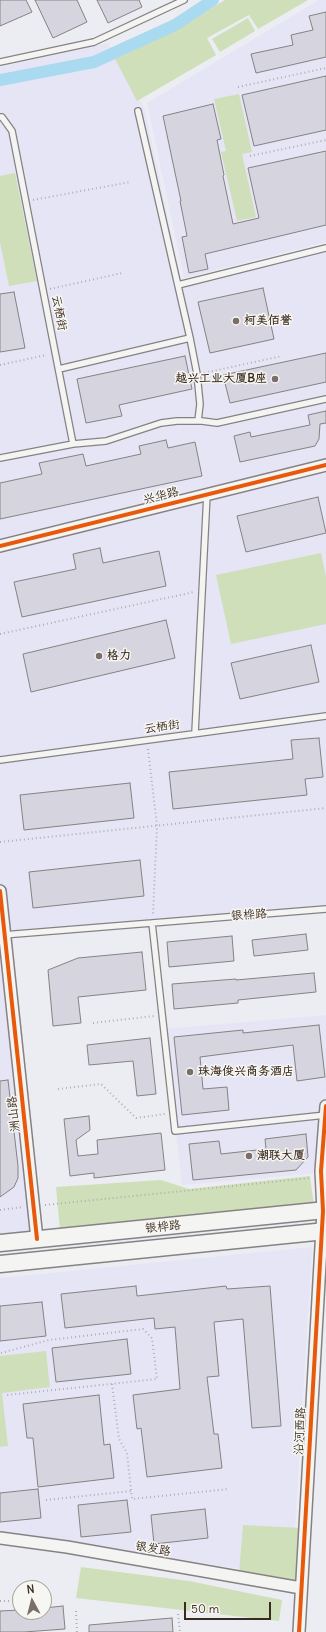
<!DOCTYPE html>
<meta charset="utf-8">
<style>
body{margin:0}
#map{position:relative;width:326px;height:1632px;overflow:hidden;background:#ececf3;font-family:Delius,sans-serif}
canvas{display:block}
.north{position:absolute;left:12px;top:1580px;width:40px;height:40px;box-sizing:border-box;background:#f6f6f2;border:1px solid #aba49d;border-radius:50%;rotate:353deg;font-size:11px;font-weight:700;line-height:16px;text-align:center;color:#3b2a1e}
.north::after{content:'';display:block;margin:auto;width:14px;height:18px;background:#796e69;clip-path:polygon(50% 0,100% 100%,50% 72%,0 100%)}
.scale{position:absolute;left:184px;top:1602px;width:87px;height:18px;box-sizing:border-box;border:2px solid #3b2a1e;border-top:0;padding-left:5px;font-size:12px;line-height:14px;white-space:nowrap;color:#3b2a1e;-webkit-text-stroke:3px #f6f6f2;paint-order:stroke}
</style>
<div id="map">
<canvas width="326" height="1632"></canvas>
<div class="north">N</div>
<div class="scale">50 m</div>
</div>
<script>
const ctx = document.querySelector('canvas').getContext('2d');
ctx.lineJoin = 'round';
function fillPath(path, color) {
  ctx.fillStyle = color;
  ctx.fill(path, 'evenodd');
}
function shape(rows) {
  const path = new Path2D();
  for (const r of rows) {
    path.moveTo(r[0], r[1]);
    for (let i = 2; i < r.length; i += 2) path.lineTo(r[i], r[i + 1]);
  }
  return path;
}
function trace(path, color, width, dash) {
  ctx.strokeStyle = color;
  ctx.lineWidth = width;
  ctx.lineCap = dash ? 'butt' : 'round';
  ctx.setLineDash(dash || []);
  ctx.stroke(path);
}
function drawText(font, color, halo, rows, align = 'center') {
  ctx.font = font + ' Delius,"LXGW WenKai TC",sans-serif';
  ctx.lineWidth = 3;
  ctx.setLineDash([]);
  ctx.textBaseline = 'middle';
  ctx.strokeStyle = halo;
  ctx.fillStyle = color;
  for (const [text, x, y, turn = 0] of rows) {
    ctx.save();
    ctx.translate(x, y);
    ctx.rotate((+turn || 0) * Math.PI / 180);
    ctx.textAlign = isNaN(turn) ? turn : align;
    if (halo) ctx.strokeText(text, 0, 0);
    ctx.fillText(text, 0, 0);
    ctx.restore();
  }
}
fillPath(shape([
 [319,0,326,0,326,242,184,278,147,103],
 [108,43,145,110,182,286,326,250,326,909,4,935,37,1239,0,1243,0,67],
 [326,1015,326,1089,317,1173,182,1185,164,1029],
 [312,1247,292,1577,0,1531,0,1278]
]), '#e5e5f6');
fillPath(shape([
 [225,0,308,0,258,29,249,15,207,38,216,55,137,101,115,59,178,29],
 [248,18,255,31,220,52,212,39],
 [239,94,252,152,242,154,256,217,237,221,221,152,226,151,214,99],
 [15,173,37,281,9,286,0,242,0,176],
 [321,553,326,577,326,624,231,644,216,575],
 [310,1176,314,1206,60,1230,56,1187,161,1180,189,1189],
 [46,1351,50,1387,2,1393,8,1446,0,1447,0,1356],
 [243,1525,301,1528,297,1583,239,1574],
 [81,1567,189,1581,282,1600,279,1621,76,1598]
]), '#cfdfba');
trace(shape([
 [0,80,94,62,175,25,213,0]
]), '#aadaf0', 12);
const building = shape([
 [0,0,26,0,32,12,0,26,0,0],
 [35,0,77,0,87,22,53,38,35,0],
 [97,0,139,0,142,7,108,23,97,0],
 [326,12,326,57,256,73,251,54,293,45,291,35,313,30,309,16,326,12],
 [326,76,326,130,254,146,242,95,326,76],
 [213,104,221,139,217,140,224,175,223,176,233,224,259,218,248,168,326,151,326,225,205,254,208,269,189,273,182,237,187,236,180,201,181,201,163,116,213,104],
 [263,288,274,339,210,353,198,302,263,288],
 [14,292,25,348,0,352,0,294,14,292],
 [326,353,326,382,230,403,223,375,326,353],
 [185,356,192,389,119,405,122,416,86,423,77,379,185,356],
 [326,411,326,423,320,424,319,439,315,446,240,462,234,436,250,432,251,437,310,425,308,415,326,411],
 [166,440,168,448,195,442,202,476,0,519,0,483,42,474,39,463,83,454,86,466,141,454,139,446,166,440],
 [318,497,326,533,246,552,237,516,318,497],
 [100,548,103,563,159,551,166,586,22,617,14,582,76,569,73,554,100,548],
 [166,620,175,658,31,692,23,654,166,620],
 [311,645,319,682,240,699,231,663,311,645],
 [319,738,323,777,305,779,307,795,173,809,169,772,293,759,291,740,319,738],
 [130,783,134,818,24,830,20,795,130,783],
 [140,860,144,896,33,908,29,872,140,860],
 [306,934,308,950,254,956,252,940,306,934],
 [232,936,234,961,169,967,167,942,232,936],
 [142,952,146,990,78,997,81,1023,53,1026,48,970,78,958,142,952],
 [314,973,316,992,238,1000,238,1003,174,1009,172,984,236,979,236,980,314,973],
 [319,1025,325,1077,297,1081,293,1045,200,1057,203,1089,227,1087,229,1110,182,1115,174,1037,243,1030,243,1033,319,1025],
 [150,1038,156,1094,137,1096,133,1061,89,1065,87,1045,150,1038],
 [8,1080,18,1166,18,1178,14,1187,0,1197,0,1081,8,1080],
 [89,1116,90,1130,76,1140,78,1156,98,1154,97,1140,161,1133,165,1170,94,1178,94,1173,70,1176,64,1119,89,1116],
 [306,1134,308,1157,296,1170,193,1180,189,1144,219,1141,221,1154,266,1149,265,1139,306,1134],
 [136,1286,137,1296,226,1286,227,1289,270,1286,281,1426,252,1428,243,1319,214,1322,219,1376,207,1377,214,1434,218,1434,222,1468,147,1477,141,1428,137,1429,133,1395,180,1389,175,1327,155,1329,154,1318,65,1328,61,1294,136,1286],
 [42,1302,46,1336,0,1341,0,1306,42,1302],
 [127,1339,131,1374,56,1382,52,1348,127,1339],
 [99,1395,104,1445,110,1444,114,1478,38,1487,33,1438,27,1438,23,1404,99,1395],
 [38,1489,41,1518,0,1522,0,1493,38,1489],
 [127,1500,131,1532,81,1537,78,1505,127,1500],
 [205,1509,208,1538,154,1544,151,1515,205,1509],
 [63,1606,65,1629,24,1632,0,1632,0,1611,20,1610,20,1612,44,1612,44,1608,63,1606],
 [172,1618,173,1632,89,1632,89,1625,172,1618]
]);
fillPath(building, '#d6d4df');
trace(building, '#868283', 1);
const lane = shape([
 [0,62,94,42,184,0],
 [138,111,190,338],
 [0,117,2,117,12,131,73,444,0,458],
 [178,285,326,248],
 [59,369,190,338,197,374,200,404,198,421],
 [73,444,106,441,161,423,177,421,202,421,217,423,326,399],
 [195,733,207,494],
 [0,760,326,716],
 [152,923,175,1131,326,1115],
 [3,935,326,909]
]);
const street = shape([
 [0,546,326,465],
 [0,891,37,1239],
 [0,1538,67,1547,301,1588],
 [299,1632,323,1211,321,1171,326,1106]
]);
const secondary = shape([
 [0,1243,326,1210],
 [0,1264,326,1231]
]);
trace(lane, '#868283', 8);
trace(street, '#868283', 14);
trace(secondary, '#868283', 19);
trace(shape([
 [238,87,326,68],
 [250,156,326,140],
 [33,200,130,182],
 [50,289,122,273],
 [0,365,46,355],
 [204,373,282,356],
 [0,634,194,592],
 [148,749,157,826,153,914],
 [0,842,326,808],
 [93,1023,154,1016],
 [58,1089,101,1084,136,1118,165,1114],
 [45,1205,311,1178],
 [0,1210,23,1207],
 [1,1353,49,1340,143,1329,152,1338,157,1379,7,1395],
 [112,1384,119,1439,127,1453,132,1499,229,1489],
 [46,1500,131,1491],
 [0,1601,20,1601],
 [76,1611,77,1632],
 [178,1614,180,1632]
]), '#b0afae', 2, [1, 3]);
trace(lane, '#f4f4f3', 5.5);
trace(street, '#f4f4f3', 11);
trace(secondary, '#f4f4f3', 16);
trace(shape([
 [0,546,326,465],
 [0,891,37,1239],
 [299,1632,323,1211,321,1171,326,1106]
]), '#e8590c', 4);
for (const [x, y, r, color] of [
 [236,321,4,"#796e69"],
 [275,379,4,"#796e69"],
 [99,656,4,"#796e69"],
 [190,1072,4,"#796e69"],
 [249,1156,4,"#796e69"]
]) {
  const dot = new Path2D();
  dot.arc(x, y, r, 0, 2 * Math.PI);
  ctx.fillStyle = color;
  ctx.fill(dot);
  trace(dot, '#f6f6f2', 1.5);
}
drawText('12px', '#3b2a1e', '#f6f6f2', [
 ["云栖街",59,313,79],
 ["兴华路",161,496,-14],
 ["云栖街",162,727,-8],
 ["银桦路",249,915,-4],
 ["洲山路",14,1114,-96],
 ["银桦路",163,1227,-6],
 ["沿河西路",300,1431,-87],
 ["银发路",153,1549,10]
]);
drawText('bold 12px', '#3b2a1e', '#f6f6f2', [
 ["柯美佰誉",244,321],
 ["越兴工业大厦B座",267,379,"right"],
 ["格力",107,656],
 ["珠海俊兴商务酒店",198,1072],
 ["潮联大厦",257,1156]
], 'left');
</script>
